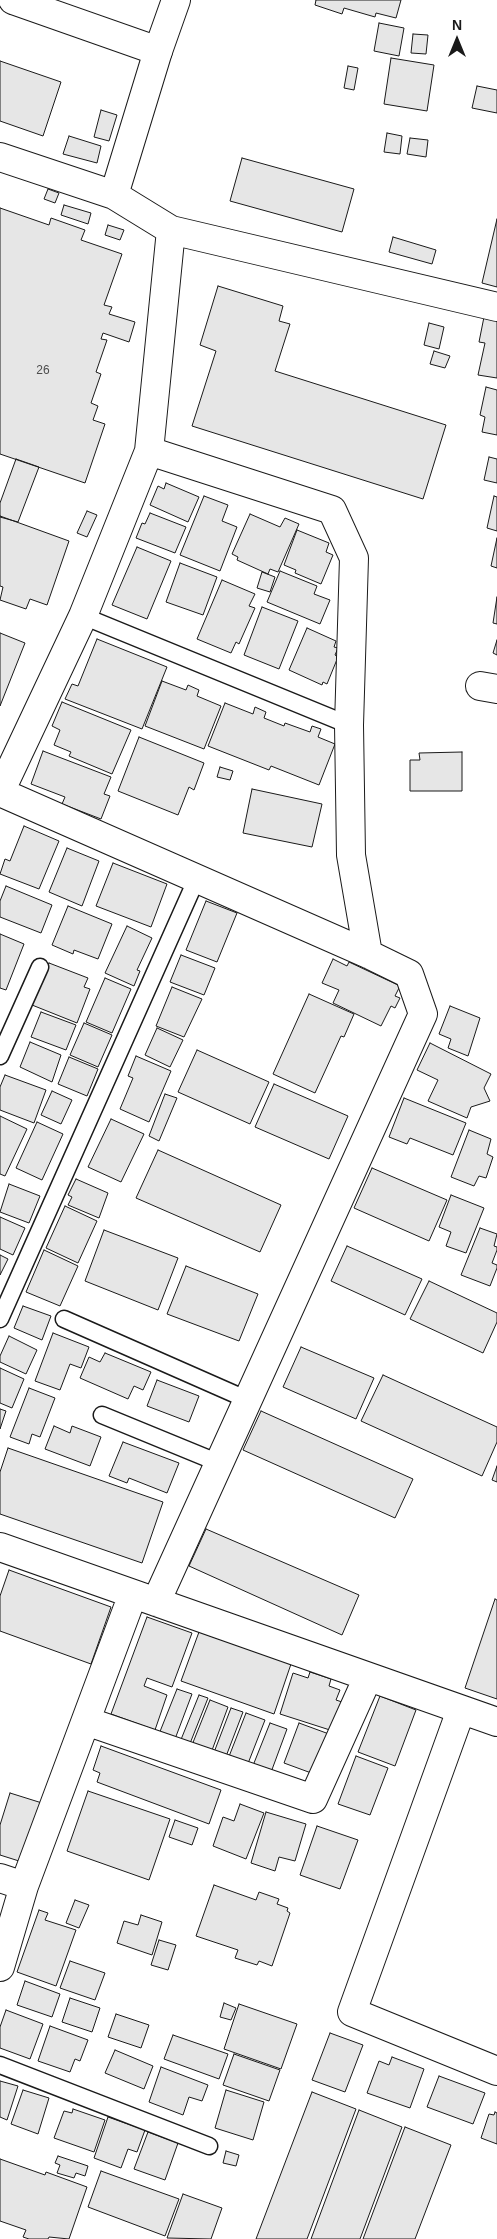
<!DOCTYPE html>
<style>
body{margin:0}
#map{position:relative;width:497px;height:2239px;overflow:hidden;background:#fff;font-family:Arial,sans-serif}
canvas{display:block}
.north{position:absolute;left:432px;top:15px;width:50px;height:50px;-webkit-text-stroke:4px #fff;paint-order:stroke;rotate:0deg;font-size:14px;font-weight:700;line-height:20px;text-align:center;color:#1a1a1a}
.north::after{content:'';display:block;margin:auto;width:18px;height:22px;background:#1a1a1a;clip-path:polygon(50% 0,100% 100%,50% 72%,0 100%)}
</style>
<div id="map">
<canvas width="497" height="2239"></canvas>
<div class="north">N</div>
</div>
<script>
const ctx = document.querySelector('canvas').getContext('2d');
ctx.lineJoin = 'round';
function fillPath(path, color) {
  ctx.fillStyle = color;
  ctx.fill(path, 'evenodd');
}
function shape(rows) {
  const path = new Path2D();
  for (const r of rows) {
    path.moveTo(r[0], r[1]);
    for (let i = 2; i < r.length; i += 2) path.lineTo(r[i], r[i + 1]);
  }
  return path;
}
function trace(path, color, width, dash) {
  ctx.strokeStyle = color;
  ctx.lineWidth = width;
  ctx.lineCap = dash ? 'butt' : 'round';
  ctx.setLineDash(dash || []);
  ctx.stroke(path);
}
function drawText(font, color, halo, rows, align = 'center') {
  ctx.font = font + ' Arial,sans-serif';
  ctx.lineWidth = 4;
  ctx.setLineDash([]);
  ctx.textBaseline = 'middle';
  ctx.strokeStyle = halo;
  ctx.fillStyle = color;
  for (const [text, x, y, turn = 0] of rows) {
    ctx.save();
    ctx.translate(x, y);
    ctx.rotate((+turn || 0) * Math.PI / 180);
    ctx.textAlign = isNaN(turn) ? turn : align;
    if (halo) ctx.strokeText(text, 0, 0);
    ctx.fillText(text, 0, 0);
    ctx.restore();
  }
}
const building = shape([
 [316,0,401,0,396,18,376,13,375,17,344,8,342,14,315,5,316,0],
 [379,23,404,28,399,56,374,51,379,23],
 [413,34,428,35,426,54,411,53,413,34],
 [391,58,434,65,427,111,384,104,391,58],
 [0,61,61,82,43,136,0,121,0,61],
 [348,66,358,68,354,90,344,88,348,66],
 [477,86,497,90,497,113,472,108,477,86],
 [101,110,117,115,109,141,94,137,101,110],
 [387,133,402,136,400,154,384,152,387,133],
 [69,136,101,146,97,163,63,154,69,136],
 [410,138,428,140,426,157,407,154,410,138],
 [242,158,354,189,342,232,230,201,242,158],
 [48,189,59,193,55,203,44,199,48,189],
 [64,205,91,213,88,224,61,215,64,205],
 [0,208,49,225,51,218,85,230,81,240,122,254,104,305,112,307,109,314,135,322,129,342,103,333,101,339,107,340,96,372,101,374,91,403,98,406,93,420,105,424,85,483,0,454,0,208],
 [497,219,497,287,482,283,497,219],
 [108,225,124,230,120,240,105,235,108,225],
 [393,237,436,250,432,264,389,252,393,237],
 [218,286,283,306,279,321,290,324,275,371,446,425,423,499,192,426,216,351,200,345,218,286],
 [484,317,497,320,497,378,478,375,485,343,479,342,484,317],
 [429,323,444,327,439,349,424,345,429,323],
 [434,351,450,356,445,368,430,364,434,351],
 [486,387,497,390,497,435,482,432,485,417,480,415,486,387],
 [489,457,497,459,497,483,484,480,489,457],
 [16,459,39,467,18,522,0,517,0,503,16,459],
 [166,483,199,497,188,522,150,505,158,486,164,489,166,483],
 [204,496,228,505,222,521,237,527,220,571,180,555,204,496],
 [494,496,497,497,497,531,487,528,494,496],
 [87,511,97,515,87,537,77,533,87,511],
 [150,513,186,527,175,553,136,538,142,523,145,524,150,513],
 [250,514,280,527,285,518,299,524,278,572,270,569,268,574,237,560,238,557,232,554,250,514],
 [0,516,69,541,47,605,30,599,26,609,0,600,3,587,0,586,0,516],
 [297,530,329,543,326,552,333,555,321,584,295,573,296,570,284,565,297,530],
 [497,538,497,568,491,566,497,538],
 [137,547,171,561,147,619,112,605,137,547],
 [180,563,217,577,203,615,166,602,180,563],
 [280,571,317,586,314,594,330,600,320,624,267,602,280,571],
 [262,572,275,577,270,592,257,588,262,572],
 [222,580,255,594,249,606,255,608,239,644,236,642,231,653,197,639,222,580],
 [497,597,497,624,493,623,497,597],
 [262,607,298,621,279,669,244,655,262,607],
 [307,628,336,641,334,647,338,648,335,655,338,657,327,684,323,682,322,685,289,670,307,628],
 [0,633,25,643,0,706,0,633],
 [97,639,167,667,142,729,65,699,72,684,78,686,97,639],
 [497,640,497,655,493,653,497,640],
 [162,681,186,690,188,685,199,690,197,696,221,706,204,749,145,726,162,681],
 [62,702,131,730,112,774,69,756,71,752,54,745,60,730,52,726,62,702],
 [225,703,253,714,255,707,266,712,264,718,284,726,285,723,310,732,312,726,321,729,318,737,335,744,319,785,271,766,269,770,208,746,225,703],
 [139,737,204,763,194,790,189,787,178,815,118,791,139,737],
 [43,751,111,777,104,794,110,796,101,819,62,804,65,797,31,784,43,751],
 [462,752,462,791,410,791,410,760,420,760,419,753,462,752],
 [220,767,233,771,230,780,217,777,220,767],
 [252,789,322,804,312,847,243,833,252,789],
 [24,826,59,841,39,889,0,874,5,859,10,861,24,826],
 [67,848,99,861,82,906,49,892,67,848],
 [113,863,167,884,151,927,96,906,113,863],
 [6,886,52,905,41,933,0,917,0,901,6,886],
 [206,901,237,913,217,962,186,950,206,901],
 [68,906,112,924,98,959,74,950,73,954,52,945,68,906],
 [127,926,152,938,137,970,140,971,134,986,105,973,127,926],
 [0,934,24,944,6,990,0,988,0,934],
 [181,955,215,968,204,995,170,982,181,955],
 [333,959,347,966,349,962,400,986,395,996,400,998,395,1008,391,1006,381,1026,333,1003,339,990,322,983,333,959],
 [49,963,88,978,84,987,90,989,77,1023,32,1005,49,963],
 [105,978,131,989,112,1033,86,1022,105,978],
 [172,987,202,999,184,1037,156,1026,172,987],
 [309,994,354,1014,344,1037,341,1036,315,1093,273,1074,309,994],
 [450,1006,480,1018,468,1056,448,1048,451,1039,439,1034,450,1006],
 [41,1012,76,1025,66,1050,31,1037,41,1012],
 [84,1023,112,1035,98,1067,70,1055,84,1023],
 [157,1028,183,1040,170,1067,145,1055,157,1028],
 [30,1042,61,1055,52,1082,20,1067,30,1042],
 [430,1043,491,1074,484,1088,490,1101,471,1107,467,1118,428,1101,438,1080,417,1070,430,1043],
 [197,1050,269,1082,250,1124,178,1092,197,1050],
 [136,1056,171,1071,149,1122,120,1109,133,1078,128,1076,136,1056],
 [69,1057,98,1069,87,1096,58,1084,69,1057],
 [5,1075,46,1090,34,1123,0,1110,0,1087,5,1075],
 [274,1084,348,1116,329,1159,255,1127,274,1084],
 [52,1091,72,1100,61,1124,41,1115,52,1091],
 [165,1094,177,1098,159,1141,149,1136,165,1094],
 [404,1098,466,1123,453,1155,410,1138,407,1144,389,1137,404,1098],
 [0,1116,27,1129,5,1176,0,1174,0,1116],
 [111,1119,144,1134,121,1182,88,1167,111,1119],
 [37,1122,63,1134,42,1180,16,1168,37,1122],
 [469,1130,491,1139,487,1154,493,1157,486,1178,479,1176,474,1186,451,1177,469,1130],
 [158,1150,281,1205,260,1252,136,1198,158,1150],
 [372,1168,447,1200,429,1241,354,1208,372,1168],
 [76,1179,108,1193,99,1218,68,1205,72,1197,68,1195,76,1179],
 [9,1184,40,1196,29,1223,0,1212,9,1184],
 [451,1195,484,1208,466,1253,446,1246,451,1232,439,1227,451,1195],
 [65,1206,97,1221,78,1263,46,1248,65,1206],
 [0,1217,25,1228,13,1255,0,1249,0,1217],
 [480,1228,497,1234,494,1246,497,1247,497,1250,492,1263,497,1265,497,1268,490,1286,461,1275,480,1228],
 [104,1230,178,1258,158,1310,85,1281,104,1230],
 [347,1246,422,1279,405,1315,331,1281,347,1246],
 [44,1250,78,1266,60,1306,26,1292,44,1250],
 [0,1255,8,1259,0,1275,0,1255],
 [186,1266,258,1294,239,1341,167,1314,186,1266],
 [429,1281,497,1313,497,1322,483,1353,410,1319,429,1281],
 [23,1306,51,1316,42,1340,14,1328,23,1306],
 [53,1333,89,1347,81,1368,70,1364,60,1390,35,1381,53,1333],
 [9,1336,37,1350,26,1374,0,1362,0,1356,9,1336],
 [301,1347,374,1378,356,1419,283,1387,301,1347],
 [105,1353,151,1372,143,1390,134,1386,128,1399,80,1378,89,1357,100,1362,105,1353],
 [0,1368,24,1379,12,1408,0,1403,0,1368],
 [383,1375,497,1427,497,1442,482,1476,361,1421,383,1375],
 [157,1380,199,1396,189,1422,147,1406,157,1380],
 [29,1388,55,1398,40,1437,32,1434,29,1444,10,1437,29,1388],
 [0,1409,6,1411,0,1429,0,1409],
 [261,1411,413,1479,395,1518,243,1450,261,1411],
 [54,1426,70,1433,72,1426,101,1437,90,1466,45,1449,54,1426],
 [123,1442,179,1463,167,1493,129,1478,127,1483,109,1476,123,1442],
 [8,1448,163,1502,142,1563,0,1514,0,1472,8,1448],
 [497,1466,497,1482,492,1480,497,1466],
 [206,1529,359,1595,342,1635,189,1566,206,1529],
 [9,1570,111,1607,91,1664,0,1631,0,1596,9,1570],
 [495,1599,497,1600,497,1699,465,1688,495,1599],
 [147,1617,192,1633,172,1687,147,1678,144,1686,167,1695,155,1730,111,1714,147,1617],
 [199,1632,291,1664,274,1714,181,1681,199,1632],
 [310,1672,331,1679,329,1686,340,1690,336,1700,342,1702,333,1731,280,1714,293,1673,308,1678,310,1672],
 [177,1689,192,1694,175,1739,159,1734,177,1689],
 [199,1695,208,1698,189,1746,180,1742,199,1695],
 [380,1696,416,1710,395,1766,358,1752,380,1696],
 [210,1700,228,1707,211,1753,192,1745,210,1700],
 [231,1708,243,1712,225,1759,213,1755,231,1708],
 [246,1713,265,1720,247,1766,228,1759,246,1713],
 [270,1723,287,1729,270,1775,252,1768,270,1723],
 [299,1723,329,1734,314,1774,284,1763,299,1723],
 [101,1746,221,1790,209,1824,97,1782,100,1773,93,1770,101,1746],
 [356,1756,388,1768,370,1815,338,1804,356,1756],
 [88,1791,170,1819,149,1880,67,1851,88,1791],
 [10,1793,42,1803,24,1858,20,1857,19,1861,0,1855,0,1825,10,1793],
 [240,1804,264,1813,246,1859,213,1846,223,1817,234,1821,240,1804],
 [266,1812,306,1824,295,1861,279,1857,275,1871,251,1863,266,1812],
 [175,1820,198,1828,192,1845,169,1837,175,1820],
 [317,1826,358,1840,340,1889,300,1875,317,1826],
 [214,1885,256,1900,259,1892,279,1899,277,1904,288,1908,287,1911,290,1913,272,1966,259,1961,257,1965,235,1958,238,1950,196,1936,214,1885],
 [75,1900,89,1905,79,1928,66,1923,75,1900],
 [39,1910,48,1913,45,1920,76,1930,56,1986,17,1972,39,1910],
 [141,1915,162,1922,152,1955,117,1943,124,1921,138,1925,141,1915],
 [159,1940,176,1945,168,1970,151,1965,159,1940],
 [70,1961,105,1973,95,2000,60,1988,70,1961],
 [25,1981,60,1994,52,2017,17,2005,25,1981],
 [70,1998,100,2008,92,2032,62,2022,70,1998],
 [224,2003,236,2008,231,2020,220,2017,224,2003],
 [239,2004,297,2024,281,2069,224,2049,239,2004],
 [6,2010,43,2024,30,2059,0,2048,0,2027,6,2010],
 [116,2014,149,2025,141,2048,108,2037,116,2014],
 [50,2026,88,2040,80,2061,75,2059,70,2072,38,2061,50,2026],
 [330,2033,363,2045,345,2092,312,2080,330,2033],
 [173,2035,228,2054,219,2079,164,2059,173,2035],
 [115,2050,153,2066,144,2089,105,2073,115,2050],
 [234,2054,280,2070,269,2101,223,2085,234,2054],
 [392,2057,424,2069,410,2108,367,2093,379,2061,389,2065,392,2057],
 [161,2067,208,2085,202,2101,189,2097,183,2115,149,2102,161,2067],
 [439,2076,485,2093,473,2124,427,2107,439,2076],
 [0,2081,18,2086,7,2120,0,2117,0,2081],
 [23,2090,49,2098,38,2134,11,2124,23,2090],
 [226,2090,264,2102,253,2140,215,2128,226,2090],
 [312,2092,356,2109,307,2239,256,2239,312,2092],
 [73,2109,105,2120,94,2152,54,2138,64,2111,72,2113,73,2109],
 [359,2110,402,2127,360,2239,311,2239,359,2110],
 [495,2112,497,2113,497,2144,481,2138,489,2114,494,2115,495,2112],
 [108,2117,145,2130,137,2152,128,2149,121,2168,94,2158,108,2117],
 [405,2127,451,2145,415,2239,363,2239,405,2127],
 [148,2132,178,2143,165,2180,134,2169,148,2132],
 [226,2151,239,2155,236,2166,223,2163,226,2151],
 [58,2156,88,2166,85,2176,76,2173,74,2178,57,2173,60,2165,55,2163,58,2156],
 [0,2159,45,2175,46,2172,87,2187,69,2239,49,2237,48,2239,29,2239,23,2237,26,2230,0,2221,0,2159],
 [101,2171,179,2199,165,2236,88,2207,101,2171],
 [183,2194,222,2208,211,2239,167,2238,183,2194]
]);
fillPath(building, '#e6e6e6');
trace(building, '#1a1a1a', 1);
const lane = shape([
 [83,616,349,725],
 [0,1056,40,967],
 [0,1319,197,878],
 [64,1319,248,1400],
 [102,1415,219,1463],
 [0,2065,209,2146]
]);
const street = shape([
 [0,157,114,195,171,230,149,451,83,616,0,792],
 [114,195,158,51,176,0],
 [171,230,497,307],
 [149,451,332,510,354,558,349,725,351,855,368,954],
 [480,686,497,689],
 [0,792,368,954,409,974,423,1014,156,1602],
 [0,1547,497,1722],
 [461,1710,352,2012,497,2071],
 [86,1721,313,1799,368,1677],
 [0,1878,24,1886],
 [0,1967,24,1886,133,1594]
]);
const secondary = shape([
 [13,0,158,51]
]);
trace(lane, '#1a1a1a', 19);
trace(street, '#1a1a1a', 30);
trace(secondary, '#1a1a1a', 30);
trace(lane, '#fff', 16);
trace(street, '#fff', 28);
trace(secondary, '#fff', 28);
drawText('12px', '#4d4d4d', null, [
 ["26",43,371]
]);
</script>
